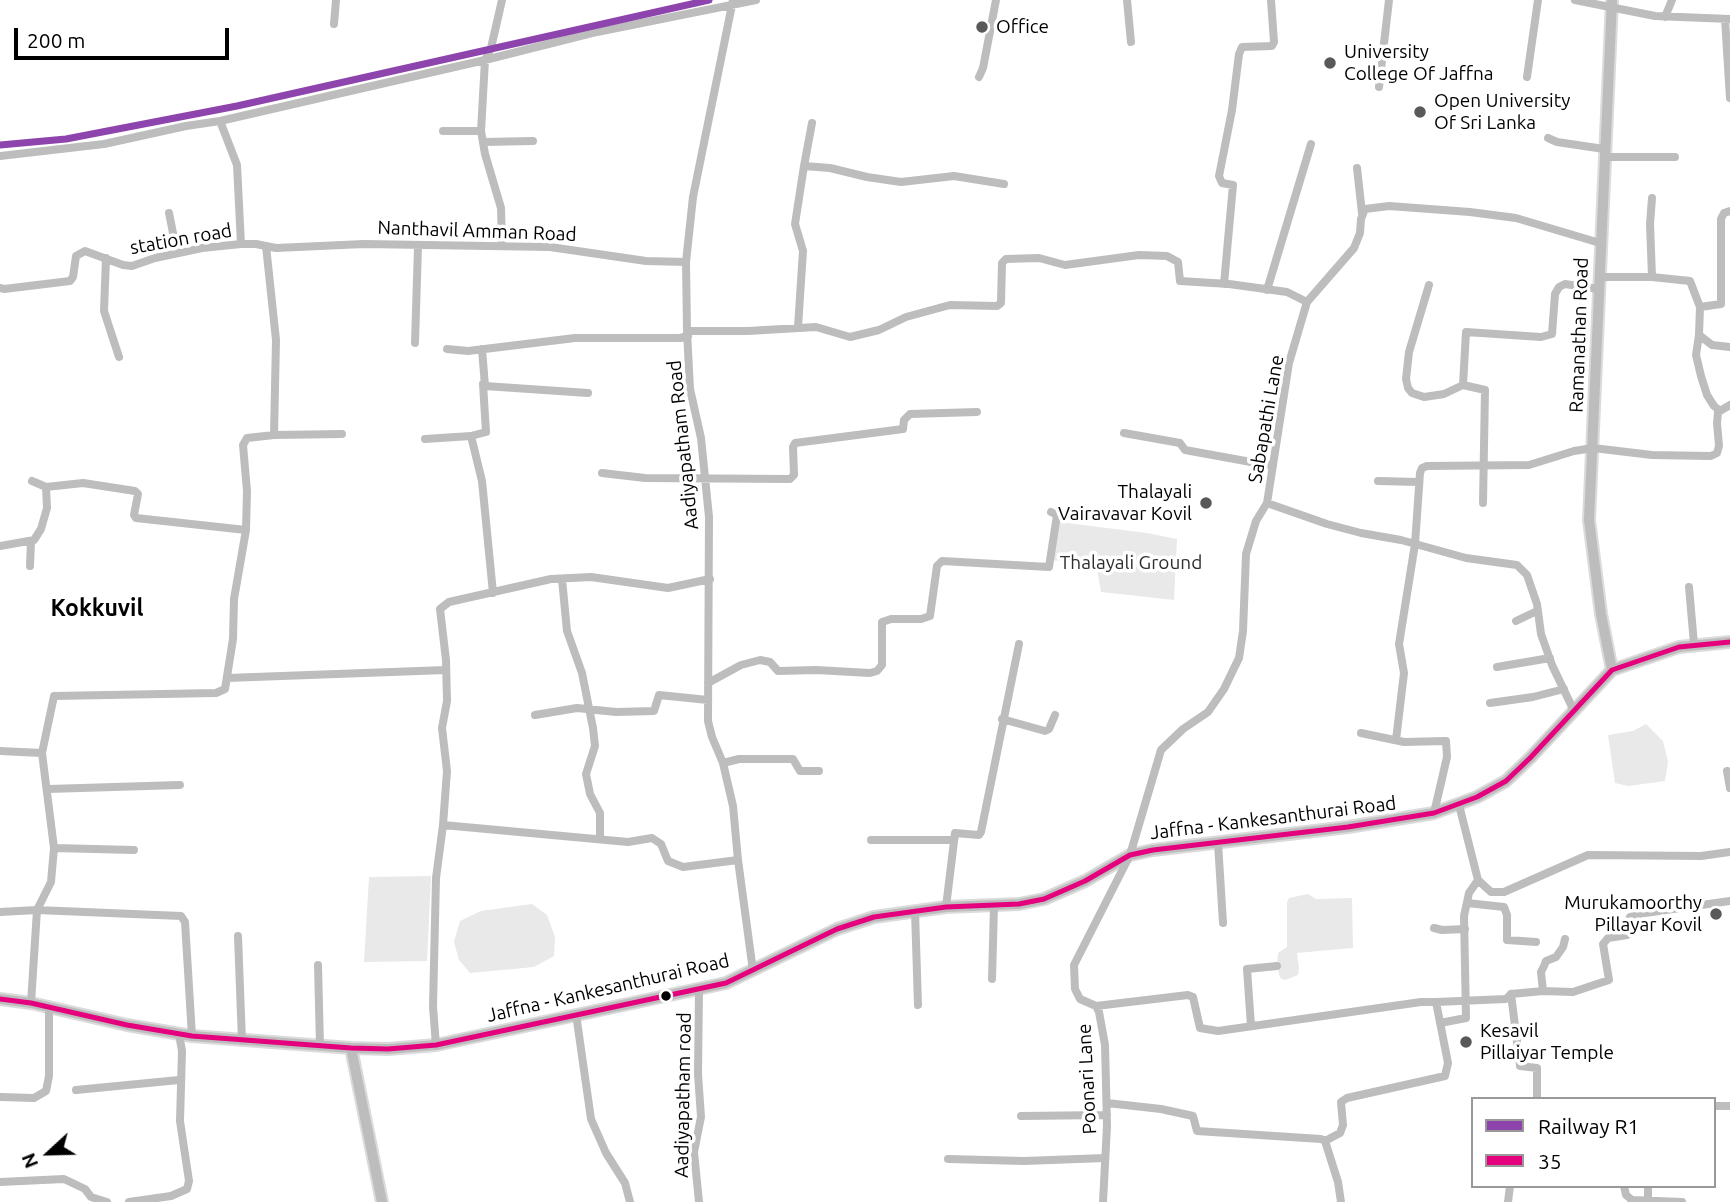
<!DOCTYPE html>
<style>
body{margin:0}
#map{position:relative;width:1730px;height:1202px;overflow:hidden;background:#fff;font-family:Ubuntu,sans-serif}
canvas{display:block}
.legend{position:absolute;left:1471px;top:1097px;width:245px;height:91px;box-sizing:border-box;background:#fff;border:2px solid #999;margin:0;padding:9px 12px;list-style:none;font-size:21px;color:#000}
.legend li{display:flex;align-items:center;gap:14px;height:35px}
.legend b{width:35px;border:2px solid #999}
.north{position:absolute;left:14px;top:1118px;width:70px;height:70px;-webkit-text-stroke:5px #fff;paint-order:stroke;rotate:248deg;font-size:19px;font-weight:700;line-height:28px;text-align:center;color:#000}
.north::after{content:'';display:block;margin:auto;width:24px;height:32px;background:#000;clip-path:polygon(50% 0,100% 100%,50% 72%,0 100%)}
.scale{position:absolute;left:14px;top:28px;width:215px;height:32px;box-sizing:border-box;border:4px solid #000;border-top:0;padding-left:9px;font-size:21px;line-height:24px;white-space:nowrap;color:#000;-webkit-text-stroke:5px #fff;paint-order:stroke}
</style>
<div id="map">
<canvas width="1730" height="1202"></canvas>
<ul class="legend">
<li><b style="height:9px;background:#8e44ad"></b>Railway R1</li>
<li><b style="height:9px;background:#e5007d"></b>35</li>
</ul>
<div class="north">N</div>
<div class="scale">200 m</div>
</div>
<script>
const ctx = document.querySelector('canvas').getContext('2d');
ctx.lineJoin = 'round';
function fillPath(path, color) {
  ctx.fillStyle = color;
  ctx.fill(path, 'evenodd');
}
function shape(rows) {
  const path = new Path2D();
  for (const r of rows) {
    path.moveTo(r[0], r[1]);
    for (let i = 2; i < r.length; i += 2) path.lineTo(r[i], r[i + 1]);
  }
  return path;
}
function trace(path, color, width, dash) {
  ctx.strokeStyle = color;
  ctx.lineWidth = width;
  ctx.lineCap = dash ? 'butt' : 'round';
  ctx.setLineDash(dash || []);
  ctx.stroke(path);
}
function drawText(font, color, halo, rows, align = 'center') {
  ctx.font = font + ' Ubuntu,sans-serif';
  ctx.lineWidth = 7;
  ctx.setLineDash([]);
  ctx.textBaseline = 'middle';
  ctx.strokeStyle = halo;
  ctx.fillStyle = color;
  for (const [text, x, y, turn = 0] of rows) {
    ctx.save();
    ctx.translate(x, y);
    ctx.rotate((+turn || 0) * Math.PI / 180);
    ctx.textAlign = isNaN(turn) ? turn : align;
    if (halo) ctx.strokeText(text, 0, 0);
    ctx.fillText(text, 0, 0);
    ctx.restore();
  }
}
fillPath(shape([
 [1059,522,1147,533,1177,539,1174,600,1101,592,1096,564,1050,560],
 [1646,724,1663,741,1668,762,1665,781,1628,786,1615,783,1608,735,1633,731],
 [431,876,427,961,364,962,369,877],
 [1308,894,1316,899,1352,898,1353,948,1297,953,1299,969,1298,975,1285,980,1280,978,1277,966,1278,953,1287,947,1287,902,1289,898],
 [532,904,547,915,555,937,554,956,534,967,470,973,459,960,454,942,460,921,481,911]
]), '#e9e9e9');
const major = shape([
 [1612,0,1589,520,1601,614,1612,670],
 [0,999,31,1003,127,1025,192,1036,351,1048,388,1049,436,1045,726,983,837,929,874,917,946,907,1019,904,1044,899,1085,881,1130,855,1153,850,1348,827,1434,813,1477,797,1506,781,1530,758,1612,670,1679,647,1730,642],
 [351,1048,382,1202]
]);
trace(major, '#dbdbdb', 14);
trace(shape([
 [733,0,693,197,686,262,687,331,690,389,701,438,709,517,708,721,712,737,723,763,733,806,738,860,753,971],
 [1127,0,1131,42],
 [1575,0,1655,16,1730,19],
 [1665,17,1672,0],
 [1725,19,1730,98],
 [334,24,336,0],
 [979,77,983,68,996,0],
 [1527,77,1538,0],
 [1379,87,1389,0],
 [220,121,237,165,241,244],
 [812,123,804,166,830,168,867,177,901,182,954,176,1004,184],
 [443,131,481,131],
 [1548,138,1557,142,1604,149],
 [483,142,533,141],
 [0,156,104,144,186,126,220,121,485,60,592,33,756,0],
 [1604,157,1675,157],
 [1357,168,1362,213],
 [1652,198,1650,224,1652,277],
 [169,213,177,253],
 [502,246,501,208,485,154,481,131,485,60,491,48,502,0],
 [106,258,104,311,119,357],
 [1599,277,1652,277,1690,281,1700,307,1699,335,1712,345,1730,347],
 [1224,284,1233,185,1222,183,1219,176,1232,110,1239,54,1242,47,1272,46,1274,42,1271,0],
 [1429,285,1409,352,1406,379,1408,388,1412,393,1424,397,1444,394,1463,385,1485,390,1483,503],
 [0,288,4,289,70,281,73,277,76,256,85,251,123,265,132,266,155,258,202,248,241,244,256,244,276,248,364,244,550,247,646,261,686,262],
 [1267,290,1311,144],
 [1700,307,1721,304,1721,219,1724,213,1730,211],
 [798,327,803,251,795,224,804,166],
 [687,331,748,331,816,327,850,337,879,330,906,317,950,305,997,306,1001,303,1002,263,1006,259,1039,258,1065,265,1139,255,1167,256,1178,262,1180,281,1229,284,1287,292,1307,302],
 [1699,335,1696,355,1701,376,1707,395,1714,406,1719,410],
 [415,343,418,246],
 [447,349,468,351,575,338,680,338,688,336],
 [482,349,485,386,588,393],
 [483,384,486,432,471,436,482,481,493,593],
 [1463,385,1466,332,1541,337,1552,334,1555,294,1559,287,1565,284,1598,289],
 [1124,433,1180,443,1185,450,1273,466],
 [274,435,342,434],
 [425,439,471,436],
 [602,473,645,478,790,479,794,475,793,447,795,443,903,429,904,420,910,414,977,412],
 [32,481,46,487,83,483,135,491,138,494,134,515,136,518,246,530],
 [1378,481,1419,482],
 [1267,503,1327,524,1361,533,1401,540,1466,558,1517,565,1527,575,1537,604,1541,634,1552,665,1573,709],
 [0,546,34,540,41,529,47,508,46,487],
 [30,566,31,541],
 [562,579,567,631,582,673,593,728,595,746,586,774,590,794,600,813,600,839],
 [1689,587,1694,644],
 [1516,621,1537,611],
 [1497,667,1550,658],
 [227,678,446,670],
 [708,683,741,665,760,660,770,662,778,671,816,670,870,673,877,671,882,665,882,622,891,619,921,619,930,616,937,566,942,561,1049,567,1057,515,1051,512],
 [1490,703,1533,697,1564,689],
 [535,715,577,708,616,712,654,711,659,695,708,700],
 [1002,719,1045,731,1049,729,1055,715],
 [1361,733,1404,742,1446,741,1447,757,1434,813],
 [1396,740,1404,673,1399,644,1415,544,1420,473,1422,468,1427,466,1529,465,1574,451,1593,448,1652,455,1711,456,1717,453,1719,446,1717,423,1718,412,1730,405],
 [0,751,42,753],
 [723,763,739,759,793,759,800,771,819,771],
 [1727,771,1730,788],
 [48,789,180,785],
 [1459,805,1478,880,1491,892,1504,892,1588,855,1701,856,1730,852],
 [443,825,628,842,652,838,661,844,668,861,683,867,738,860],
 [871,840,954,840],
 [1218,843,1223,923],
 [54,848,134,850],
 [1467,903,1504,907,1507,915,1507,940,1536,942],
 [946,907,955,833,979,835,981,832,1019,644],
 [915,911,918,1005],
 [0,912,37,910,181,916,185,922,192,1036],
 [1434,928,1442,930,1465,929],
 [238,936,242,1041],
 [318,965,320,1046],
 [992,979,994,906],
 [1543,991,1541,972,1544,966,1546,961,1556,957,1563,947,1565,939],
 [1511,994,1543,991,1573,992,1609,980,1603,944,1608,938,1627,935,1629,932,1628,922,1630,917,1638,914,1730,901],
 [1436,1002,1506,999,1511,994,1520,1066,1537,1068,1537,1099],
 [31,1003,37,910,51,882,54,848,42,753,54,696,216,693,225,689,233,639,234,599,246,530,247,491,243,445,247,438,274,435,276,340,266,246],
 [1096,1006,1188,995,1193,997,1200,1028,1218,1031,1421,1002,1436,1002,1448,1063,1445,1076,1347,1098,1341,1102,1343,1125,1340,1133,1325,1141],
 [576,1014,591,1119,606,1153,625,1183,630,1202],
 [1440,1023,1466,1018,1464,916,1469,893,1478,880],
 [1251,1026,1247,969,1277,966],
 [436,1045,433,1007,436,878,443,825,447,771,442,728,447,701,446,660,440,609,449,602,551,579,591,577,668,588,710,579],
 [76,1090,179,1080],
 [1,1097,34,1098,46,1091,49,1076,49,1009],
 [1107,1103,1161,1109,1193,1116,1197,1131,1321,1139,1325,1141,1338,1182,1341,1202],
 [1714,1106,1730,1106],
 [1021,1116,1107,1115],
 [948,1159,1024,1161,1105,1158],
 [0,1182,64,1179,85,1189,91,1197,107,1202],
 [1624,1186,1626,1195,1632,1200,1682,1202],
 [1648,1186,1648,1202],
 [129,1202,171,1196,187,1189,189,1181,180,1121,182,1051,179,1034],
 [699,1202,694,1152,701,1117,698,1074,699,989],
 [1103,1202,1107,1126,1105,1045,1099,1012,1096,1006,1080,999,1075,989,1074,965,1130,855,1161,750,1183,729,1208,712,1224,689,1239,658,1243,631,1246,554,1256,521,1267,503,1289,363,1307,302,1354,248,1360,233,1361,219,1365,209,1389,206,1470,212,1516,218,1600,243],
 [1508,1202,1510,1186]
]), '#bdbdbd', 8);
trace(major, '#bdbdbd', 10);
trace(shape([
 [0,999,31,1003,127,1025,192,1036,351,1048,388,1049,436,1045,726,983,837,929,874,917,946,907,1019,904,1044,899,1085,881,1130,855,1153,850,1348,827,1434,813,1477,797,1506,781,1530,758,1612,670,1679,647,1730,642]
]), '#e5007d', 5);
trace(shape([
 [0,145,66,139,237,106,709,0]
]), '#8e44ad', 7);
for (const [x, y, r, color] of [
 [982,27,7,"#595959"],
 [1330,63,7,"#595959"],
 [1420,112,7,"#595959"],
 [1206,503,7,"#595959"],
 [1716,914,7,"#595959"],
 [666,996,6,"#000"],
 [1466,1042,7,"#595959"]
]) {
  const dot = new Path2D();
  dot.arc(x, y, r, 0, 2 * Math.PI);
  ctx.fillStyle = color;
  ctx.fill(dot);
  trace(dot, '#fff', 2.5);
}
drawText('19px', '#000', '#fff', [
 ["Office",996,27],
 ["University",1344,52],
 ["College Of Jaffna",1344,74],
 ["Open University",1434,101],
 ["Of Sri Lanka",1434,123],
 ["Thalayali",1192,492,"right"],
 ["Vairavavar Kovil",1192,514,"right"],
 ["Murukamoorthy",1702,903,"right"],
 ["Pillayar Kovil",1702,925,"right"],
 ["Kesavil",1480,1031],
 ["Pillaiyar Temple",1480,1053]
], 'left');
drawText('19px', '#000', '#fff', [
 ["Nanthavil Amman Road",477,231,2],
 ["station road",181,239,-10],
 ["Ramanathan Road",1579,335,-88],
 ["Sabapathi Lane",1266,419,-80],
 ["Aadiyapatham Road",683,445,-96],
 ["Jaffna - Kankesanthurai Road",1273,818,-7],
 ["Jaffna - Kankesanthurai Road",608,988,-13],
 ["Poonari Lane",1087,1079,-93],
 ["Aadiyapatham road",683,1095,-89]
]);
drawText('19px', '#2e2e2e', '#fff', [
 ["Thalayali Ground",1131,563]
]);
drawText('bold 23px', '#000', '#fff', [
 ["Kokkuvil",97,608]
]);
</script>
